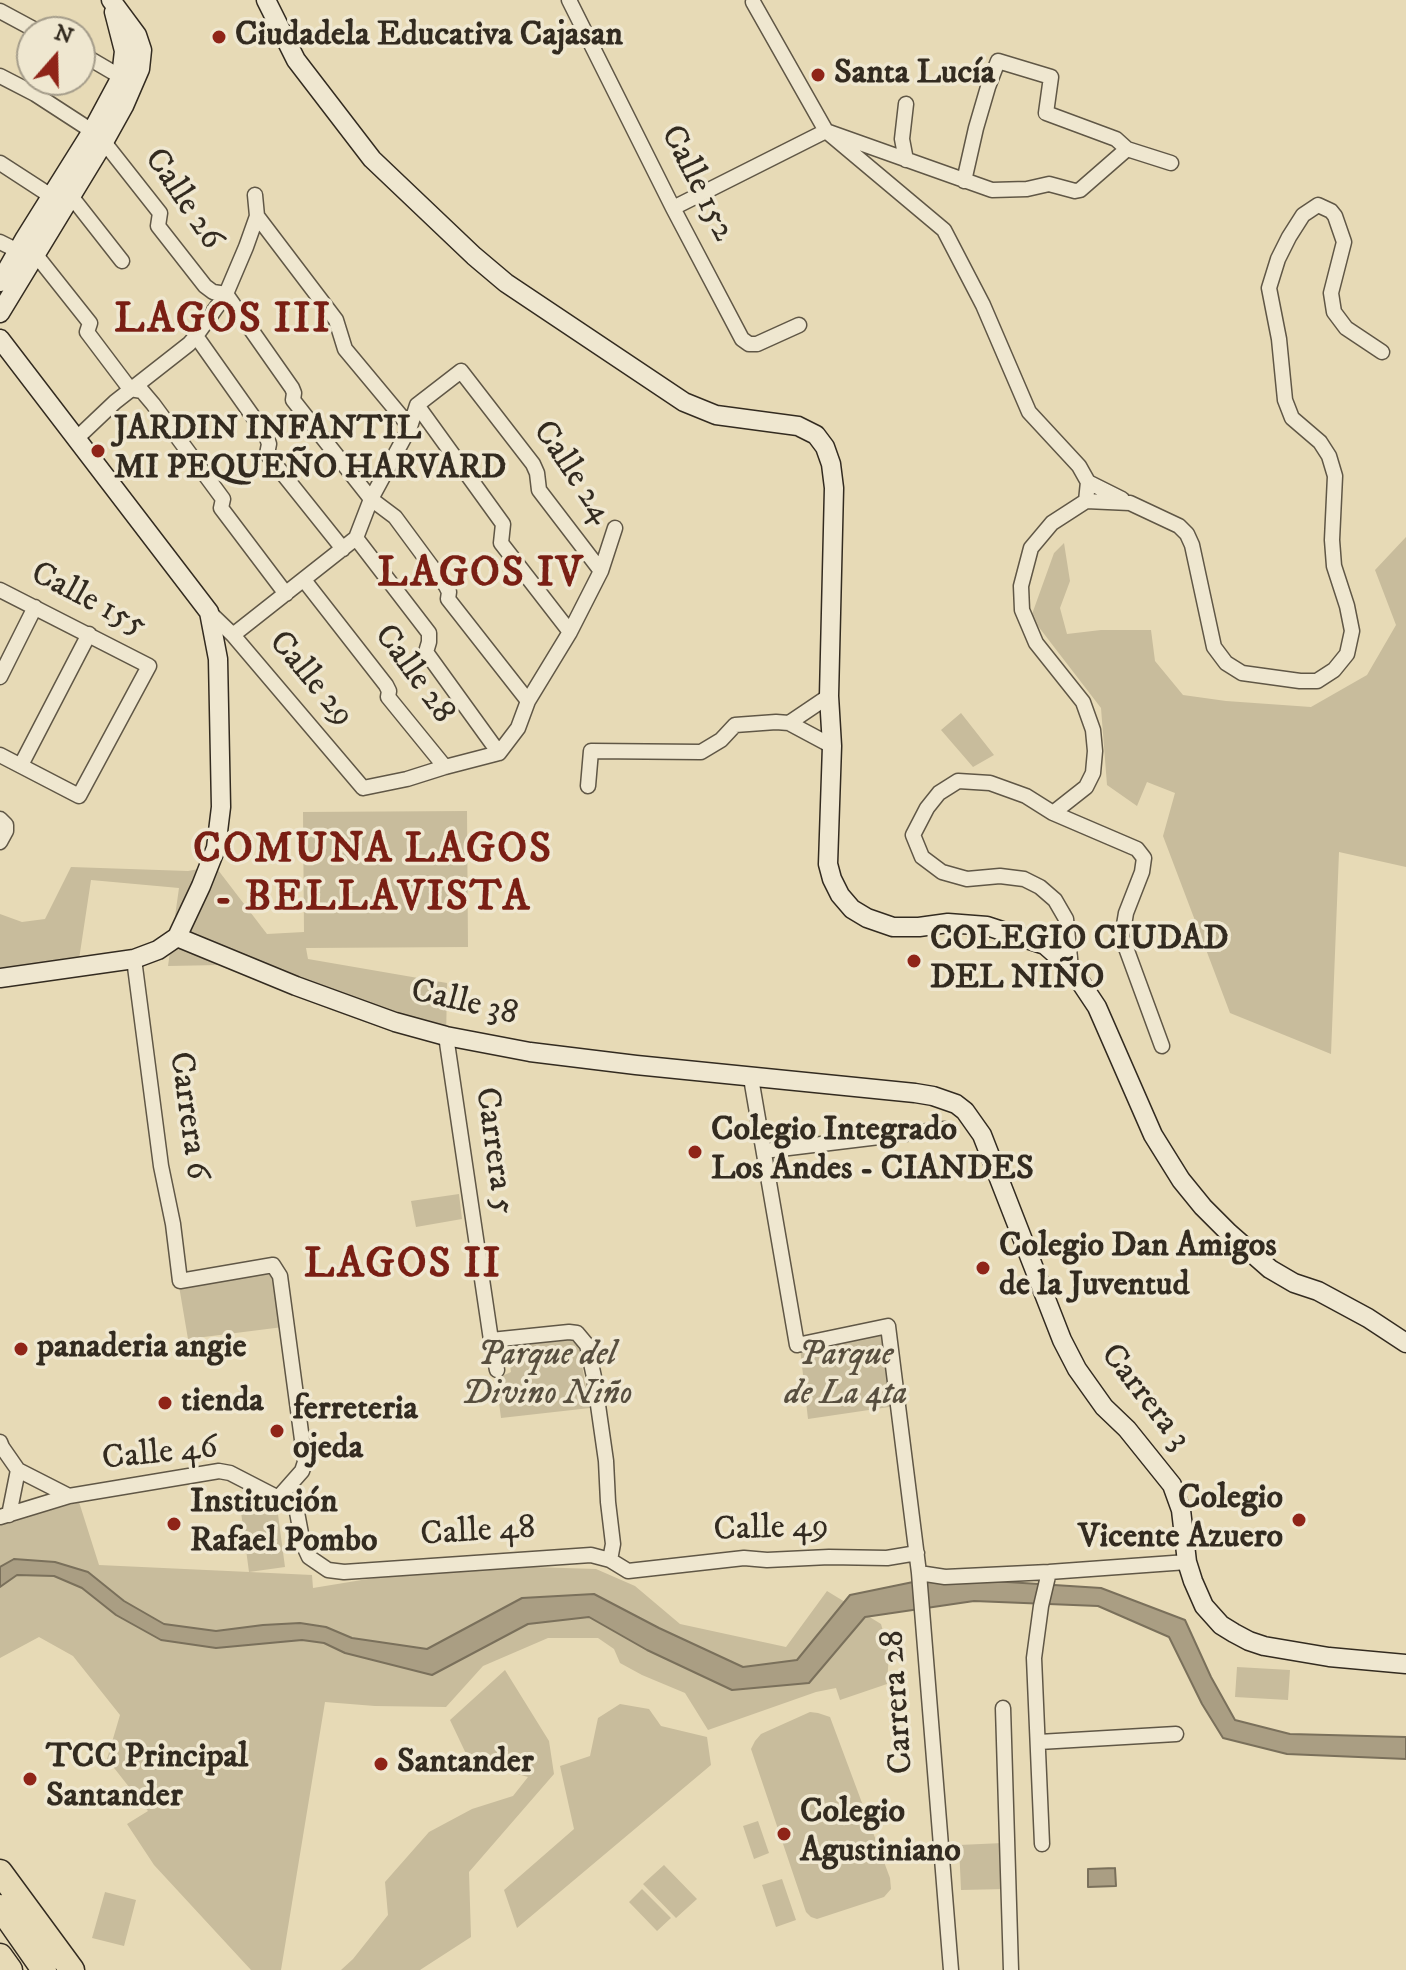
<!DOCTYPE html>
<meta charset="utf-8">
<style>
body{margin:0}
#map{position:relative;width:1406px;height:1970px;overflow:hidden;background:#e7dab6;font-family:"IM FELL DW Pica",serif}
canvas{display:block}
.north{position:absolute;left:16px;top:16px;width:80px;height:80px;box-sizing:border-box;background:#efe7d0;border:2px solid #a49c8a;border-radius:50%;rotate:20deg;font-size:22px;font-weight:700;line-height:32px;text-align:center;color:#332b20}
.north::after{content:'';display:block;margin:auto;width:28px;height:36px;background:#8f2418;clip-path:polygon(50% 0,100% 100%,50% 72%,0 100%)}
</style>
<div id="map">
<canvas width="1406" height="1970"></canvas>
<div class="north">N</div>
</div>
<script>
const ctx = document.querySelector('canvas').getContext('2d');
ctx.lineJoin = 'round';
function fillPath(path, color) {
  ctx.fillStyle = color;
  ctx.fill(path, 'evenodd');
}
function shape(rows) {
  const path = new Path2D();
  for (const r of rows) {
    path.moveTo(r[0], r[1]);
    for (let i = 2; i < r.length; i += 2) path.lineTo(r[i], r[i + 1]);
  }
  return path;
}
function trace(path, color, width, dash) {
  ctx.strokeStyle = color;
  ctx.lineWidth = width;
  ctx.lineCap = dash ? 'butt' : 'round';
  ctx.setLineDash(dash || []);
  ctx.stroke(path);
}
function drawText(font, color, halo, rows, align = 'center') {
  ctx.font = font + ' "IM FELL DW Pica",serif';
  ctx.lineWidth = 7;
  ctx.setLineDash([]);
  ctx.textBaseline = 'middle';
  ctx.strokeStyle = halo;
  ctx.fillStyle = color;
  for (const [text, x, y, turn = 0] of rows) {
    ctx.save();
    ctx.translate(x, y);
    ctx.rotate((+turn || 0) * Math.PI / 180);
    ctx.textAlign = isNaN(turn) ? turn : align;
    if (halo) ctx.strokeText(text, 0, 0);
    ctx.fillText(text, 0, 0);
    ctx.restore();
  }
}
fillPath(shape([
 [1406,537,1406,867,1339,852,1331,1054,1230,1013,1163,836,1175,793,1147,782,1137,806,1107,785,1101,708,1031,617,1054,553,1064,543,1070,581,1060,608,1067,634,1101,630,1151,630,1155,661,1183,695,1226,701,1311,707,1367,675,1396,625,1375,570],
 [961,713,994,755,973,767,941,730],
 [467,811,468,947,306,948,308,959,447,983,446,1043,387,1030,331,1010,220,965,168,966,179,888,91,880,78,966,0,979,0,914,22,922,45,919,71,867,188,871,215,866,267,934,304,932,303,812],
 [459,1194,462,1219,416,1227,411,1201],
 [273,1271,283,1327,188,1339,179,1286],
 [884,1331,896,1406,808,1419,800,1348],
 [577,1339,590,1408,501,1418,496,1379,511,1372,507,1342],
 [79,1502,99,1565,249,1572,241,1512,277,1507,285,1567,249,1572,312,1575,313,1588,374,1578,500,1566,596,1569,635,1586,680,1624,786,1647,827,1591,881,1624,889,1653,887,1684,840,1700,836,1688,816,1692,708,1730,685,1693,642,1675,620,1663,614,1649,598,1638,548,1638,483,1666,446,1707,375,1706,325,1702,281,1970,251,1970,154,1865,127,1824,148,1811,107,1759,120,1715,73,1656,39,1637,0,1658,0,1525],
 [1237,1667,1290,1670,1288,1700,1235,1697],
 [505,1670,549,1741,554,1774,469,1872,471,1937,420,1970,341,1970,353,1959,388,1915,385,1882,429,1832,472,1809,513,1796,528,1777,469,1760,450,1720],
 [620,1704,649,1709,661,1726,707,1737,711,1765,517,1928,504,1890,574,1829,560,1766,590,1756,598,1718],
 [810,1712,818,1713,830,1717,890,1878,891,1889,884,1897,817,1919,811,1917,806,1912,751,1749,755,1741,761,1734],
 [758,1821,769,1853,754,1859,743,1826],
 [1003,1843,1005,1889,961,1890,959,1845],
 [664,1865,697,1899,676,1918,643,1884],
 [782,1879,796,1920,776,1927,762,1885],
 [642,1889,671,1918,657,1931,629,1902],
 [105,1892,136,1900,124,1946,92,1938]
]), '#c8bc9c');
const water = shape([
 [14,1559,55,1562,88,1572,124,1601,164,1624,216,1631,263,1625,300,1623,326,1627,352,1638,427,1649,522,1598,594,1594,659,1628,743,1667,797,1660,850,1595,918,1581,976,1580,1101,1588,1185,1620,1211,1677,1235,1720,1290,1734,1406,1737,1406,1759,1287,1754,1223,1738,1202,1704,1169,1637,1098,1606,974,1601,865,1617,809,1683,732,1690,647,1650,589,1617,528,1624,432,1675,345,1653,324,1643,302,1640,216,1648,161,1640,116,1615,82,1588,54,1576,17,1575,0,1587,0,1567,14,1559],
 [1115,1868,1116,1886,1088,1887,1088,1869,1115,1868]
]);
fillPath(water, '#aa9e83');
trace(water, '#7a705b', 2);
const street = shape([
 [569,0,673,208,742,339,749,344,757,344,799,325],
 [753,2,826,131,944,230,983,305,1029,412,1079,466,1088,482,1086,501,1052,523,1031,548,1021,586,1022,610,1036,643,1083,702,1093,730,1095,751,1093,773,1086,787,1053,813],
 [0,11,39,32],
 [80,53,121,77],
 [0,76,35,94,92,131],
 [104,142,160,213,158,226,205,286,213,292,226,294,292,388,294,393,293,400,371,499,395,517,446,586,449,592,448,599,528,701],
 [906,160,902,139,906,104],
 [0,163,51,196],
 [964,181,976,128,988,87,998,61,1051,77,1046,113,1116,139,1127,149,1171,163],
 [71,196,122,261],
 [673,208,826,131,992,190,1027,189,1049,184,1075,191,1080,190,1127,149],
 [257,216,336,320,345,349,410,427],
 [0,242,18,251],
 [36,255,90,323,87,332,130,389,142,391,153,404,223,499,221,508,286,594],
 [196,336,266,435,269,444,267,454,343,549],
 [417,405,503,524,501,543,570,632],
 [76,439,115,402,189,344,196,336,226,294,246,247,257,216,255,195],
 [1088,482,1122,499],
 [1086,501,1130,503,1179,526,1187,534,1192,545,1214,647,1226,663,1242,673,1300,681,1317,681,1334,670,1347,654,1352,631,1347,606,1334,566,1332,540,1335,476,1329,456,1320,442,1292,418,1285,400,1279,339,1269,288,1278,259,1289,237,1303,215,1318,205,1331,211,1335,216,1344,242,1331,293,1334,312,1346,328,1382,352],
 [356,538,429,633,429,642,426,652,499,753],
 [304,580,386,685,389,691,388,697,445,767],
 [0,590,149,666,79,796,0,755],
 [209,612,233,635,363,788,407,779,445,767,499,753,518,728,528,701,570,632,601,571,615,528],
 [233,635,356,538,371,499,410,427,417,405,461,371,533,464,537,473,539,490,601,571],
 [0,677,35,607],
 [789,723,829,696],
 [21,765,89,634],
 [588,786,591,751,701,752,721,740,735,725,776,722,789,723,832,746],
 [0,819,6,825,6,831,0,842],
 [134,959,161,1166,173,1224,180,1281,273,1265,280,1276,305,1462,302,1471,279,1497],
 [1071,968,1066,919,1055,900,1040,887,1024,879,1000,876,967,879,942,872,922,857,913,835,927,808,939,793,958,781,990,783,1026,796,1053,813,1137,849,1144,858,1142,872,1126,913,1122,937,1162,1046],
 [446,1036,491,1340,497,1370],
 [751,1078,797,1345,888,1326,919,1573,951,1970],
 [764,1151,945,1129],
 [491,1340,569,1332,577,1333,587,1345,594,1377,606,1461,608,1502,613,1544,610,1560],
 [0,1442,2,1447,18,1470,69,1496],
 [9,1515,18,1470],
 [0,1517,69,1496,219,1471,230,1473,296,1507,303,1544,309,1557,328,1570,344,1572,591,1555,610,1560,628,1571,744,1558,767,1560,829,1557,887,1558,917,1553],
 [919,1573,945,1577,1049,1572,1187,1562],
 [1003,1708,1011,1970],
 [1039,1742,1176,1734],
 [1042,1844,1034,1658,1041,1606,1049,1572]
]);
const secondary = shape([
 [266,0,296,60,372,159,474,256,506,283,684,402,716,415,798,426,816,435,825,447,831,464,834,488,829,696,832,746,828,864,832,879,840,895,852,909,867,918,893,927,919,927,948,923,987,926,1045,945,1071,968,1097,1007,1153,1135,1181,1180,1203,1207,1229,1233,1270,1269,1294,1283,1318,1291,1368,1318,1406,1343],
 [0,282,25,238,92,131,121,77,124,51,114,12],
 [0,313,104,142,124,106,140,69,142,50,137,35,111,0],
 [0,339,209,612,218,659,221,807,216,848,201,886,177,937],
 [0,978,134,959,158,950,177,937,296,986,395,1022,446,1036,530,1052,636,1065,915,1093,933,1096,956,1104,965,1111,982,1135,1062,1340,1077,1369,1104,1407,1127,1429,1172,1485,1181,1510,1187,1562,1193,1581,1204,1606,1221,1625,1234,1633,1249,1641,1264,1646,1329,1657,1406,1664]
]);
const highway = shape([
 [0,1872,72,1970],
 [0,1907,44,1970],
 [0,1956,10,1970]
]);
trace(street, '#605746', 17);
trace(secondary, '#332b20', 21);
trace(highway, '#332b20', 27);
trace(street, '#efe7d0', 14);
trace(secondary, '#efe7d0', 18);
trace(highway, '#e7dab6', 24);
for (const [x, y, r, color] of [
 [219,37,8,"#8f2418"],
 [818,75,8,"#8f2418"],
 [98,451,8,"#8f2418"],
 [914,961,8,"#8f2418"],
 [695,1152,8,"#8f2418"],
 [983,1268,8,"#8f2418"],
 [21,1349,8,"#8f2418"],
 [165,1403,8,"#8f2418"],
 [277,1431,8,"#8f2418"],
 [1299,1520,8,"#8f2418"],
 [174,1524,8,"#8f2418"],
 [381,1764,8,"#8f2418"],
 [30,1779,8,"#8f2418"],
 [784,1834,8,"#8f2418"]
]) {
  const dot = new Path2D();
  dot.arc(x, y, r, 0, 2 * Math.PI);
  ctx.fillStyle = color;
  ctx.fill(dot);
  trace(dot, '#efe7d0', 3);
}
drawText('bold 34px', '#332b20', '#efe7d0', [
 ["Ciudadela Educativa Cajasan",235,37],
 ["Santa Lucía",834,75],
 ["JARDIN INFANTIL",114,431],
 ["MI PEQUEÑO HARVARD",114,470],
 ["COLEGIO CIUDAD",930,941],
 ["DEL NIÑO",930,980],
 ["Colegio Integrado",711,1132],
 ["Los Andes - CIANDES",711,1171],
 ["Colegio Dan Amigos",999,1248],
 ["de la Juventud",999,1287],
 ["panaderia angie",37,1349],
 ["tienda",181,1403],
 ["ferreteria",293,1411],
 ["ojeda",293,1450],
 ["Colegio",1283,1500,"right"],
 ["Vicente Azuero",1283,1539,"right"],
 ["Institución",190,1504],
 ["Rafael Pombo",190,1543],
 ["TCC Principal",46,1759],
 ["Santander",46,1798],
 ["Santander",397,1764],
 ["Colegio",800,1814],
 ["Agustiniano",800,1853]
], 'left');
drawText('34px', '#332b20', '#efe7d0', [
 ["Calle 152",696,184,63],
 ["Calle 26",182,200,56],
 ["Calle 24",571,473,56],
 ["Calle 155",88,601,27],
 ["Calle 28",413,675,54],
 ["Calle 29",310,680,50],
 ["Calle 38",464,1004,13],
 ["Carrera 6",187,1116,82],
 ["Carrera 5",493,1151,82],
 ["Carrera 3",1144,1398,52],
 ["Calle 46",160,1455,-6],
 ["Calle 49",771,1530,-2],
 ["Calle 48",478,1533,-4],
 ["Carrera 28",899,1702,-94]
]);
drawText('italic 34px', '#584f3f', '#efe7d0', [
 ["Parque del",547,1357],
 ["Divino Niño",547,1396],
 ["Parque",846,1357],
 ["de La 4ta",846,1396]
]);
ctx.letterSpacing = '2px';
drawText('bold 42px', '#7a1f14', '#efe7d0', [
 ["LAGOS III",223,322],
 ["LAGOS IV",481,576],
 ["COMUNA LAGOS",373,852],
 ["- BELLAVISTA",373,900],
 ["LAGOS II",403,1267]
]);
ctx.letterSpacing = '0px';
</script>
